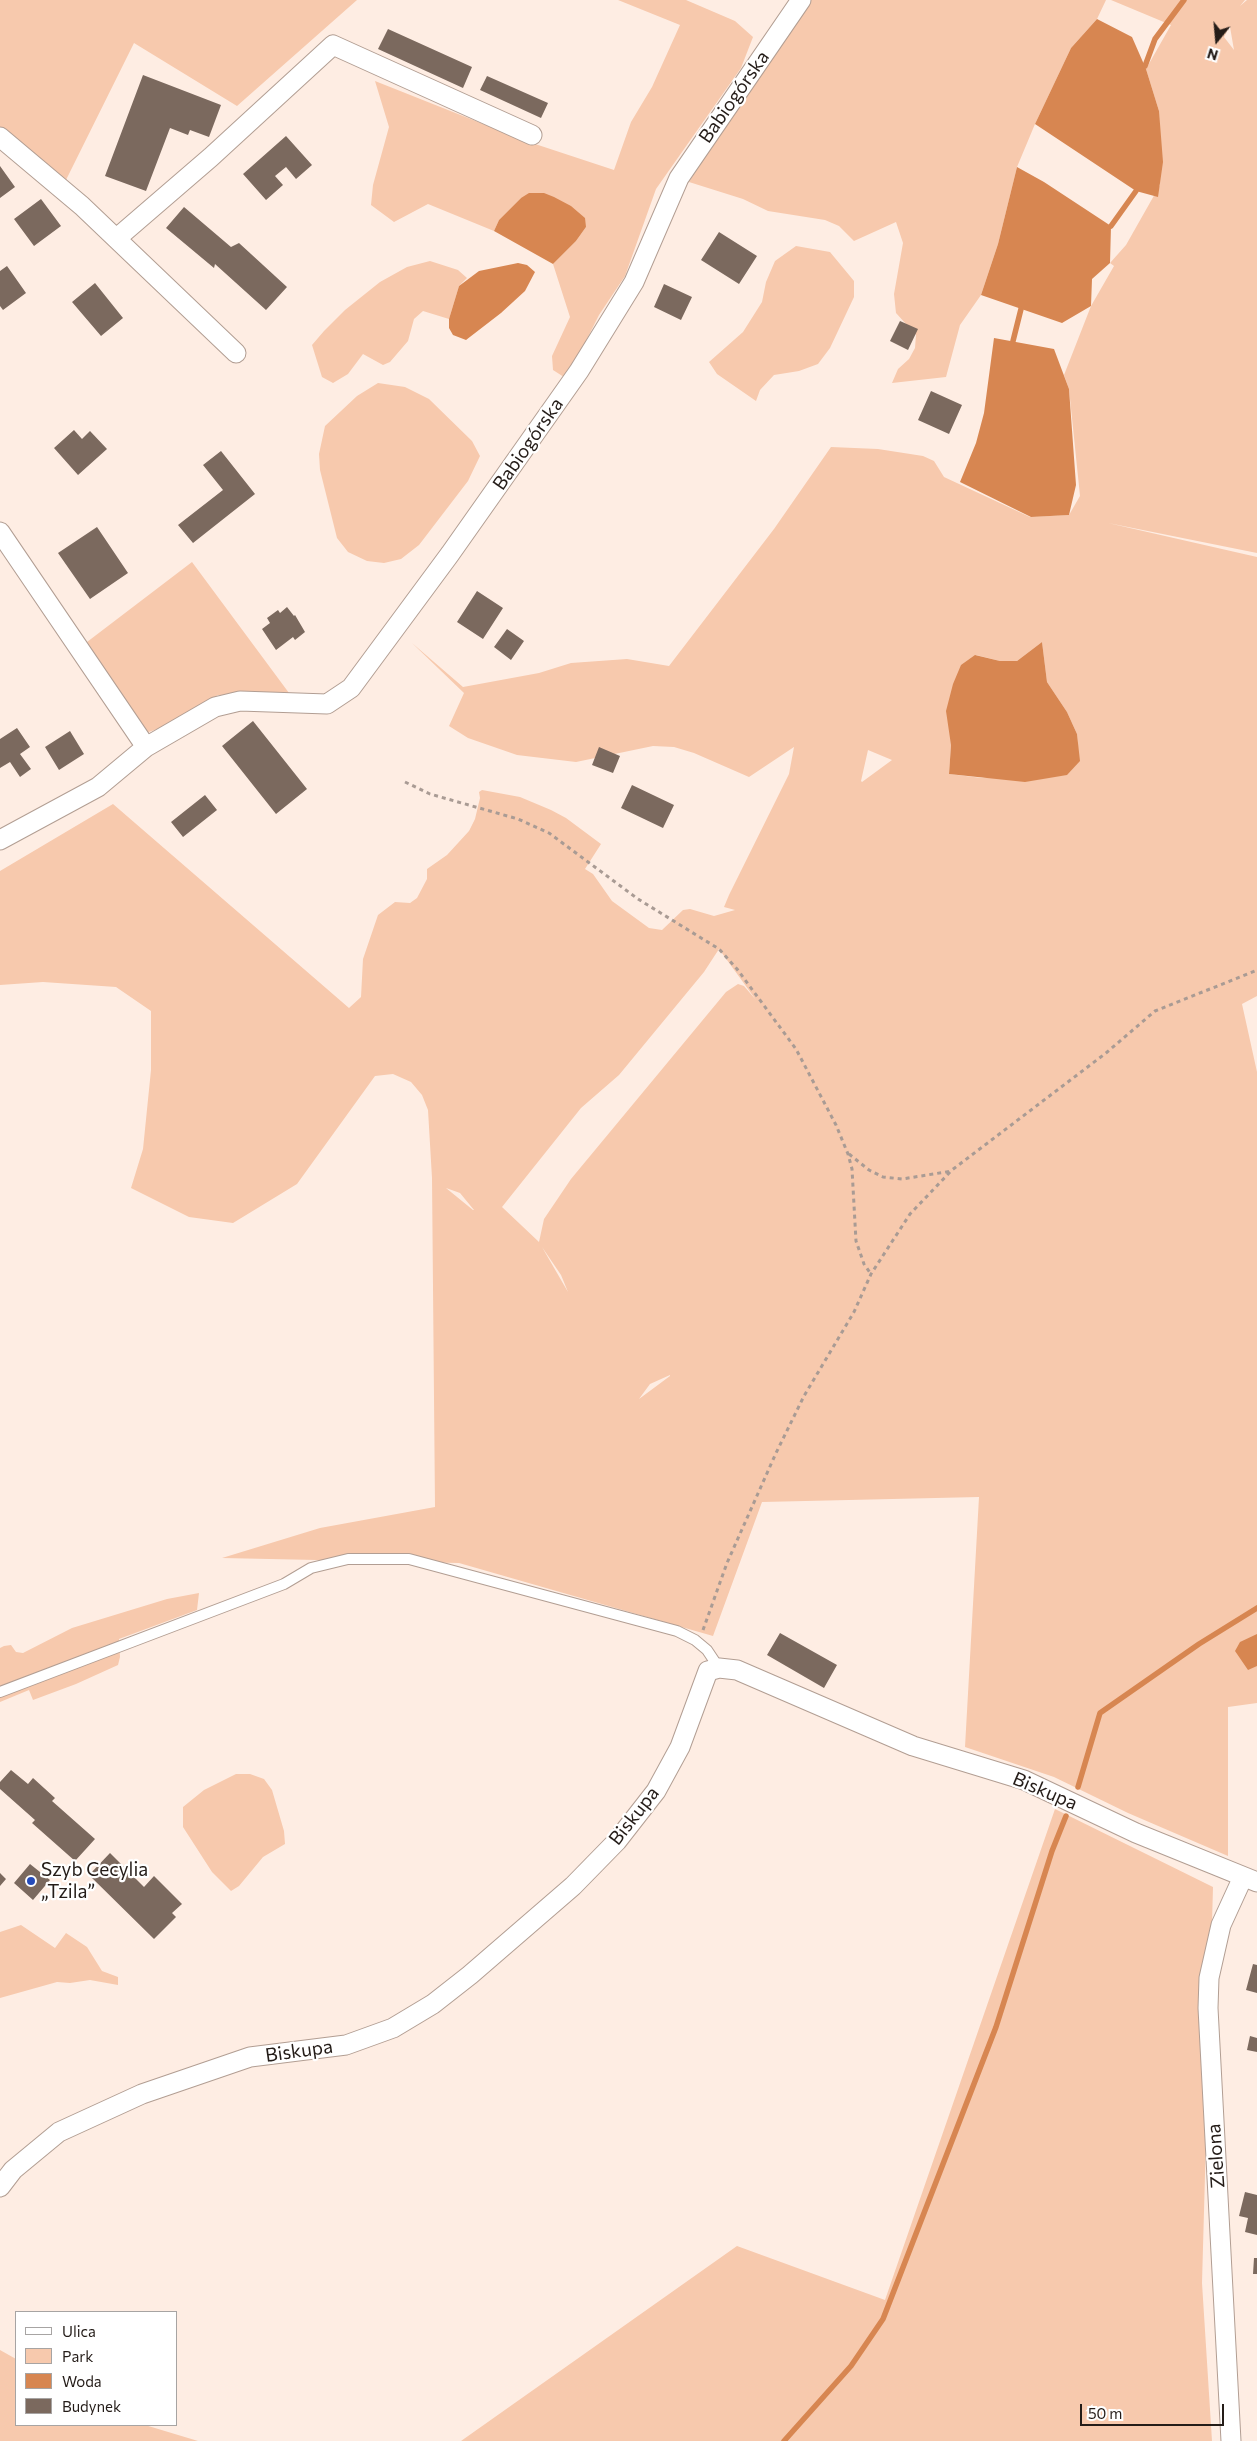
<!DOCTYPE html>
<meta charset="utf-8">
<style>
body{margin:0}
#map{position:relative;width:1257px;height:2441px;overflow:hidden;background:#feede3;font-family:Commissioner,sans-serif}
canvas{display:block}
.legend{position:absolute;left:15px;top:2311px;width:162px;height:115px;box-sizing:border-box;background:#fff;border:1px solid #a7a4a3;margin:0;padding:6px 9px;list-style:none;font-size:15px;color:#241c18}
.legend li{display:flex;align-items:center;gap:10px;height:25px}
.legend b{width:25px;border:1px solid #a7a4a3}
.north{position:absolute;left:1192px;top:15px;width:50px;height:50px;-webkit-text-stroke:4px #fff;paint-order:stroke;rotate:197deg;font-size:14px;font-weight:700;line-height:20px;text-align:center;color:#241c18}
.north::after{content:'';display:block;margin:auto;width:18px;height:22px;background:#241c18;clip-path:polygon(50% 0,100% 100%,50% 72%,0 100%)}
.scale{position:absolute;left:1080px;top:2404px;width:144px;height:22px;box-sizing:border-box;border:2px solid #241c18;border-top:0;padding-left:6px;font-size:15px;line-height:18px;white-space:nowrap;color:#241c18;-webkit-text-stroke:4px #fff;paint-order:stroke}
</style>
<div id="map">
<canvas width="1257" height="2441"></canvas>
<ul class="legend">
<li><b style="height:6px;background:#fff"></b>Ulica</li>
<li><b style="height:14px;background:#f7c9ad"></b>Park</li>
<li><b style="height:14px;background:#d78651"></b>Woda</li>
<li><b style="height:14px;background:#7b695e"></b>Budynek</li>
</ul>
<div class="north">N</div>
<div class="scale">50 m</div>
</div>
<script>
const ctx = document.querySelector('canvas').getContext('2d');
ctx.lineJoin = 'round';
function fillPath(path, color) {
  ctx.fillStyle = color;
  ctx.fill(path, 'evenodd');
}
function shape(rows) {
  const path = new Path2D();
  for (const r of rows) {
    path.moveTo(r[0], r[1]);
    for (let i = 2; i < r.length; i += 2) path.lineTo(r[i], r[i + 1]);
  }
  return path;
}
function trace(path, color, width, dash) {
  ctx.strokeStyle = color;
  ctx.lineWidth = width;
  ctx.lineCap = dash ? 'butt' : 'round';
  ctx.setLineDash(dash || []);
  ctx.stroke(path);
}
function drawText(font, color, halo, rows, align = 'center') {
  ctx.font = font + ' Commissioner,sans-serif';
  ctx.lineWidth = 4.5;
  ctx.setLineDash([]);
  ctx.textBaseline = 'middle';
  ctx.strokeStyle = halo;
  ctx.fillStyle = color;
  for (const [text, x, y, turn = 0] of rows) {
    ctx.save();
    ctx.translate(x, y);
    ctx.rotate((+turn || 0) * Math.PI / 180);
    ctx.textAlign = isNaN(turn) ? turn : align;
    if (halo) ctx.strokeText(text, 0, 0);
    ctx.fillText(text, 0, 0);
    ctx.restore();
  }
}
fillPath(shape([
 [0,0,357,0,237,106,134,43,64,184,0,132],
 [618,0,686,0,735,21,753,37,741,68,656,189,625,276,599,315,567,379,553,370,552,356,570,317,553,264,576,241,586,227,521,198,499,220,494,231,428,204,394,222,371,205,373,185,389,127,375,81,526,141,614,170,631,122,652,87,680,25],
 [809,0,1106,0,1097,19,1071,48,1035,124,1017,167,998,244,981,295,960,325,946,377,892,383,898,369,909,359,915,348,916,335,896,313,894,294,903,243,896,222,854,241,839,226,825,220,768,211,743,199,689,182,748,88],
 [1111,0,1245,0,1240,6,1247,0,1257,0,1257,553,1108,523,1257,557,1257,996,1242,1004,1257,1072,1257,1703,1228,1707,1228,1856,1128,1813,1054,1777,965,1747,979,1497,762,1502,713,1636,459,1563,222,1558,320,1528,435,1507,432,1178,428,1110,422,1095,411,1082,393,1074,375,1076,297,1184,233,1223,189,1217,131,1188,143,1149,151,1070,151,1011,116,987,43,982,0,985,0,871,113,804,349,1008,361,997,363,959,378,915,395,902,410,903,417,898,427,879,427,869,447,855,469,831,475,819,480,798,479,792,482,790,520,797,551,810,566,818,601,844,585,869,593,874,612,901,649,928,662,930,683,910,690,909,714,916,735,910,724,907,729,895,789,774,794,747,749,777,694,753,674,747,653,746,576,762,517,755,468,738,449,726,464,693,412,643,463,687,539,673,571,663,627,659,669,666,774,529,831,447,878,449,923,456,934,461,944,477,1030,517,1069,515,1080,496,1069,389,1064,375,1091,306,1114,266,1110,263,1126,245,1160,185,1159,111,1146,69,1171,25],
 [1229,27,1230,27,1234,50,1224,37],
 [1042,642,1047,682,1067,712,1077,734,1079,761,1066,775,982,778,949,774,951,745,976,655,1000,661,1017,661],
 [868,750,892,760,862,782,861,781],
 [719,949,756,1000,744,986,738,984,726,992,571,1179,544,1219,539,1242,502,1207,581,1108,619,1075,704,972],
 [446,1188,460,1193,474,1210,473,1210],
 [542,1247,561,1275,568,1292],
 [670,1375,670,1376,639,1399,650,1384],
 [796,246,830,252,854,281,854,297,830,348,818,364,799,371,774,375,760,390,756,401,717,374,709,362,743,332,762,302,766,282,775,261],
 [430,261,458,270,467,278,459,286,449,319,423,311,414,319,408,341,390,362,383,365,363,354,348,374,333,383,322,377,312,345,324,331,345,310,380,282,407,267],
 [378,383,405,387,429,399,472,441,480,456,468,481,419,545,401,559,384,563,367,561,348,552,337,538,320,470,319,454,325,426,357,396],
 [192,562,289,693,218,695,160,728,146,733,87,642],
 [199,1593,197,1610,119,1639,120,1657,118,1665,76,1684,33,1700,29,1690,0,1702,0,1648,4,1646,11,1645,16,1652,23,1653,72,1628,167,1599],
 [236,1774,250,1774,264,1779,272,1790,284,1831,285,1844,263,1857,239,1886,231,1891,212,1872,183,1827,183,1807,204,1790],
 [1055,1809,1213,1887,1202,2283,1212,2441,461,2441,737,2246,885,2300],
 [21,1925,55,1948,66,1933,87,1947,102,1971,118,1977,118,1985,90,1980,70,1983,57,1982,0,1998,0,1932],
 [0,2350,16,2359,16,2425,145,2425,198,2441,0,2441]
]), '#f7c9ad');
fillPath(shape([
 [1097,19,1132,37,1146,69,1159,111,1163,162,1158,197,1136,191,1035,124,1071,48],
 [1017,167,1044,182,1111,226,1110,263,1092,279,1091,306,1062,323,981,295,998,244],
 [529,193,544,193,554,197,571,206,585,218,586,227,576,241,553,264,494,231,499,220,521,198],
 [518,263,527,265,535,272,525,291,501,313,466,340,453,335,449,328,449,319,459,286,479,271],
 [994,338,1054,349,1069,389,1076,485,1069,515,1031,517,960,482,976,443,984,413],
 [1042,642,1047,682,1067,712,1077,734,1080,761,1067,775,1025,782,949,774,951,745,946,711,953,684,961,665,975,655,1000,661,1017,661],
 [1257,1634,1257,1666,1248,1670,1235,1651,1240,1642]
]), '#d78651');
trace(shape([
 [1145,66,1155,39,1184,0],
 [1111,226,1136,191],
 [1013,341,1021,309],
 [1078,1787,1100,1713,1199,1644,1257,1608],
 [784,2441,851,2366,883,2319,996,2027,1052,1851,1066,1816]
]), '#d78651', 5.5);
fillPath(shape([
 [388,29,472,67,463,88,378,49],
 [143,75,221,105,209,137,190,130,188,135,170,128,146,191,105,176],
 [487,76,548,103,541,118,480,90],
 [286,136,312,165,296,179,286,167,275,176,283,185,266,200,243,174],
 [0,166,15,187,0,198],
 [41,199,61,226,34,246,14,219],
 [184,207,231,247,239,243,287,287,266,310,215,264,214,268,166,228],
 [719,232,757,256,739,284,701,260],
 [7,266,26,293,3,310,0,306,0,271],
 [95,283,123,318,101,336,72,302],
 [664,284,692,297,681,320,654,307],
 [900,321,918,329,908,350,890,341],
 [931,391,962,405,949,434,918,420],
 [74,430,82,439,90,431,107,449,78,475,54,448],
 [221,451,255,494,193,543,178,525,223,490,203,465],
 [97,527,128,573,90,599,58,553],
 [477,591,503,608,483,639,457,622],
 [287,607,294,616,295,615,305,632,295,640,293,637,276,650,262,629,270,623,267,618,278,610,280,613],
 [507,629,524,641,511,660,494,647],
 [253,721,307,789,276,814,222,746],
 [17,728,30,747,20,754,31,769,20,777,10,762,0,768,0,739],
 [70,731,84,754,59,770,45,747],
 [599,747,620,756,613,773,592,765],
 [632,785,674,805,663,828,621,808],
 [205,795,217,810,183,837,171,822],
 [780,1633,837,1665,824,1688,767,1655],
 [11,1770,28,1784,33,1778,55,1798,52,1801,95,1839,75,1861,32,1823,35,1820,0,1789,0,1782],
 [110,1853,144,1887,154,1876,182,1904,172,1913,176,1917,154,1939,89,1875],
 [30,1864,50,1880,33,1900,14,1883],
 [0,1873,6,1879,0,1886],
 [1253,1964,1257,1965,1257,1993,1246,1990],
 [1250,2036,1257,2038,1257,2052,1247,2050],
 [1245,2192,1257,2195,1257,2235,1245,2232,1248,2218,1239,2216],
 [1254,2258,1257,2258,1257,2274,1253,2274]
]), '#7b695e');
const service = shape([
 [0,1692,284,1584,311,1568,348,1559,409,1559,677,1631,695,1640,707,1650,719,1668]
]);
const minor = shape([
 [0,137,82,206,236,353],
 [117,238,211,157,333,45,532,135],
 [0,532,146,747],
 [0,840,98,787,146,747,215,707,240,701,327,704,351,688,450,554,579,371,634,282,679,178,801,0],
 [0,2187,13,2170,59,2132,142,2094,250,2057,346,2045,393,2028,433,2004,470,1975,573,1886,617,1841,656,1791,680,1747,708,1671,719,1668,737,1670,913,1746,1024,1780,1136,1833,1257,1882],
 [1231,2441,1208,2008,1209,1978,1221,1925,1243,1877]
]);
trace(service, '#b29e93', 12);
trace(minor, '#b29e93', 21);
trace(shape([
 [405,782,430,794,518,819,549,833,638,899,719,949,737,969,796,1049,836,1125,848,1154,852,1169,856,1241,864,1264,871,1274],
 [849,1154,869,1170,883,1177,902,1179,952,1171],
 [703,1630,727,1563,776,1453,804,1396,854,1312,871,1274,910,1214,952,1170,1106,1053,1155,1011,1255,971]
]), '#a99b94', 3, [4, 4]);
trace(service, '#fff', 10);
trace(minor, '#fff', 19);
for (const [x, y, r, color] of [
 [31,1881,5,"#254bba"]
]) {
  const dot = new Path2D();
  dot.arc(x, y, r, 0, 2 * Math.PI);
  ctx.fillStyle = color;
  ctx.fill(dot);
  trace(dot, '#fff', 2);
}
drawText('19px', '#241c18', '#fff', [
 ["Babiogórska",734,97,-55],
 ["Babiogórska",528,444,-55],
 ["Biskupa",1045,1791,23],
 ["Biskupa",634,1816,-52],
 ["Biskupa",299,2051,-8],
 ["Zielona",1216,2156,-94]
]);
drawText('19px', '#241c18', '#fff', [
 ["Szyb Cecylia",41,1870],
 ["„Tzila”",41,1892]
], 'left');
</script>
